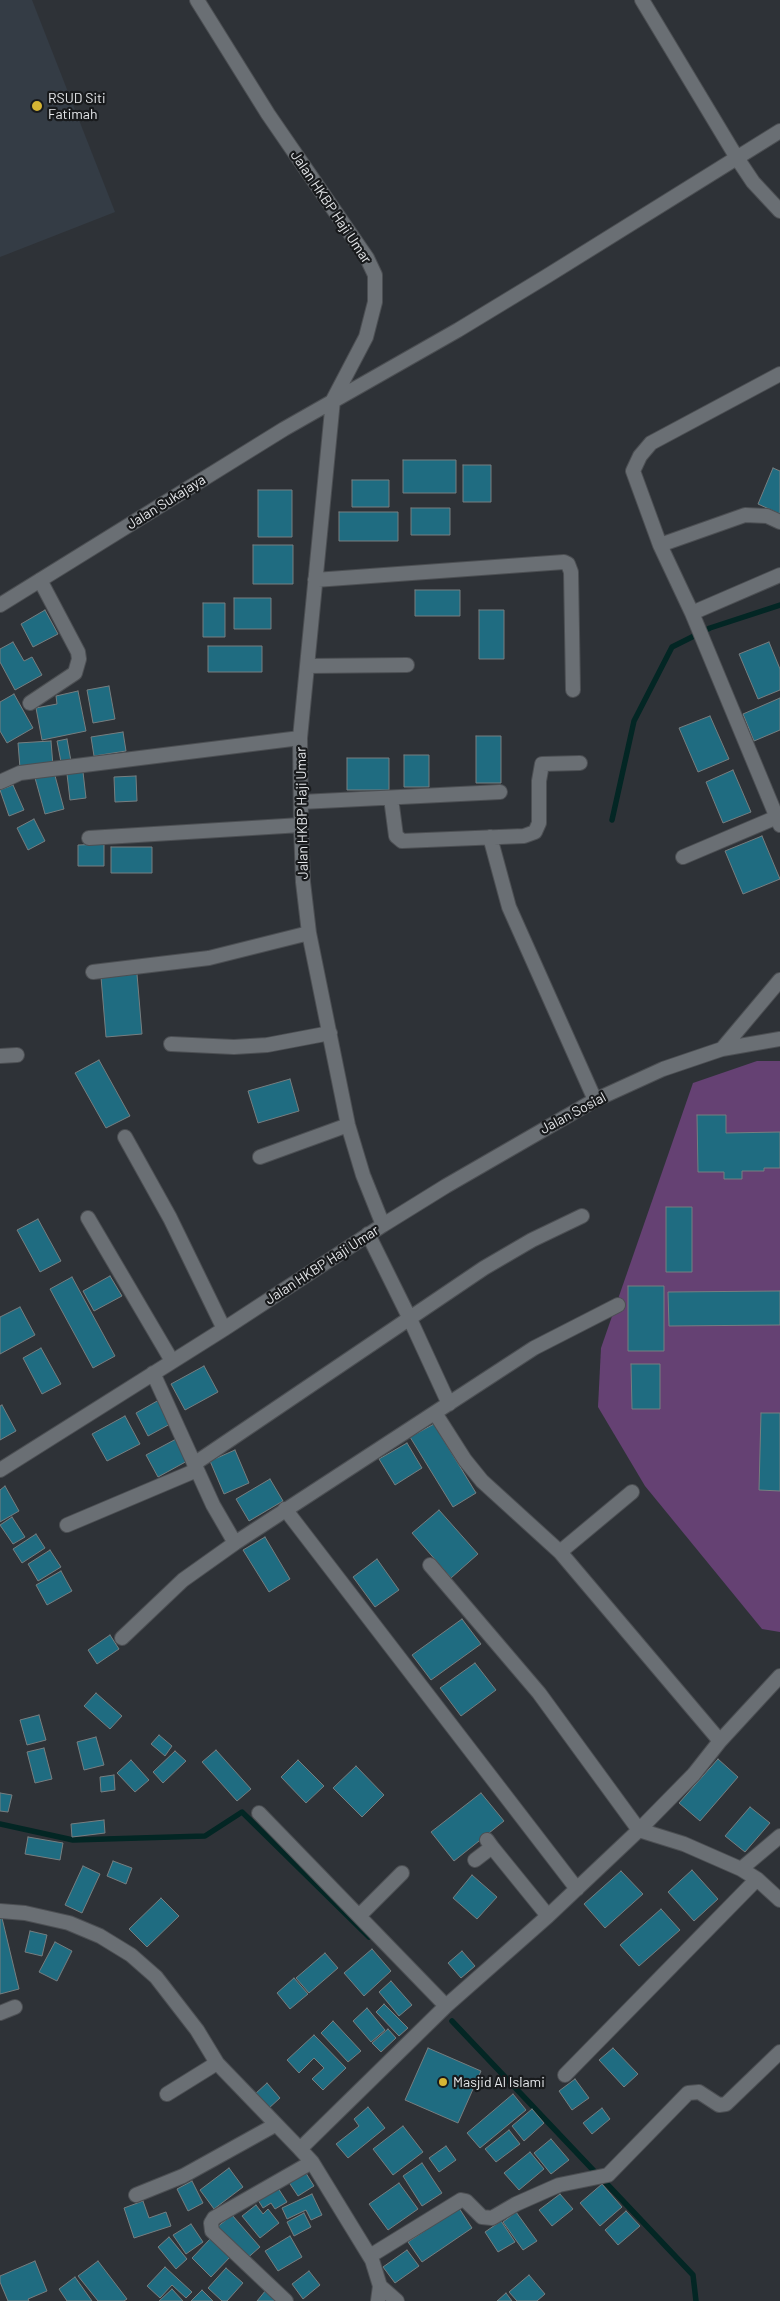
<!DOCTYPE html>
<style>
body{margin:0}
canvas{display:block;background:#2e3237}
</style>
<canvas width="780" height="2301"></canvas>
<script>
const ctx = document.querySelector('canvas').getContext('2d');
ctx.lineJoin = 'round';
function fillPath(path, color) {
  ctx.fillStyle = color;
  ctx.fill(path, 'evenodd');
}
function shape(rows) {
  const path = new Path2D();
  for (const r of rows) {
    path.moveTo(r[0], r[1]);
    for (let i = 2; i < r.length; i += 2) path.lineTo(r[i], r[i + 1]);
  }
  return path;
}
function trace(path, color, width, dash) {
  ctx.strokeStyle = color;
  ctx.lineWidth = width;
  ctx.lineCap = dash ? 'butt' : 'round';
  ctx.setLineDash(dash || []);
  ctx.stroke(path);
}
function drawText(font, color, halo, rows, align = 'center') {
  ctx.font = font + ' Barlow,sans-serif';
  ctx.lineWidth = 4.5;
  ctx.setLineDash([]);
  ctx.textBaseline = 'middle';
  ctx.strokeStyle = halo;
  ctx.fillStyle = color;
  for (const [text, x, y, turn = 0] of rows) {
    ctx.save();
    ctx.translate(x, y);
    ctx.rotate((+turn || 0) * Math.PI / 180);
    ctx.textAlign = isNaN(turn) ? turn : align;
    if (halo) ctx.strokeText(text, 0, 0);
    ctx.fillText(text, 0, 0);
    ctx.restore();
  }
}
fillPath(shape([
 [0,0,32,0,115,212,0,257]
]), '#343c45');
fillPath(shape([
 [757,1061,780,1061,780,1632,762,1629,645,1486,598,1407,601,1348,693,1083]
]), '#654173');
trace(shape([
 [612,820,634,721,672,647,710,628,780,605],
 [0,1824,73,1840,205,1836,242,1812,369,1937],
 [452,2021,594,2171],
 [606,2183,693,2275,696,2301]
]), '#032624', 5.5);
const building = shape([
 [403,460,456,460,456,493,403,493,403,460],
 [463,465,491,465,491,502,463,502,463,465],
 [773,468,780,471,780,514,758,504,773,468],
 [352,480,389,480,389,507,352,507,352,480],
 [258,490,292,490,292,537,258,537,258,490],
 [411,508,450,508,450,535,411,535,411,508],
 [339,512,398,512,398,541,339,541,339,512],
 [253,545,293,545,293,584,253,584,253,545],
 [415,590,460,590,460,616,415,616,415,590],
 [234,598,271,598,271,629,234,629,234,598],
 [203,603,225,603,225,637,203,637,203,603],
 [45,610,58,634,33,647,21,624,45,610],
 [479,610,504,610,504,659,479,659,479,610],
 [13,642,24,661,32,657,42,675,15,690,0,662,0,649,13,642],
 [769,642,780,669,780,690,758,699,739,654,769,642],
 [208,646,262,646,262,672,208,672,208,646],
 [109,686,115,719,93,723,87,690,109,686],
 [78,691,86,731,42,740,36,708,57,704,56,696,78,691],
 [14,694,33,728,7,743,0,731,0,702,14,694],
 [780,698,780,730,754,741,743,714,780,698],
 [710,716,729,759,698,772,679,728,710,716],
 [123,732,126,751,94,756,91,737,123,732],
 [476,736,501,736,501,783,476,783,476,736],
 [67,739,71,761,61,762,57,741,67,739],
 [51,741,53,766,20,768,18,743,51,741],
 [404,755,429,755,429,787,404,787,404,755],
 [347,758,389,758,389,790,347,790,347,758],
 [733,770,751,812,723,823,706,782,733,770],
 [54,772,64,809,45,814,35,778,54,772],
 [83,772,86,798,70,800,67,774,83,772],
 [136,776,137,801,115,802,114,777,136,776],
 [13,785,24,810,9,816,0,790,13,785],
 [34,819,45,841,28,850,17,828,34,819],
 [762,836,780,879,743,894,725,851,762,836],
 [104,844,104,866,78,866,78,845,104,844],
 [111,847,152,847,152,873,111,873,111,847],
 [137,974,142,1034,106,1037,101,977,137,974],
 [99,1060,130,1116,106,1128,75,1073,99,1060],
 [290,1079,299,1111,258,1123,248,1091,290,1079],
 [697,1115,726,1115,726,1133,780,1132,780,1168,764,1168,764,1171,742,1171,742,1179,724,1179,724,1172,698,1172,697,1115],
 [666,1207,692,1207,692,1272,666,1272,666,1207],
 [38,1219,61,1261,40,1272,17,1230,38,1219],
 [110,1276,122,1296,94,1311,83,1291,110,1276],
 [72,1277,115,1356,93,1368,50,1289,72,1277],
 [628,1286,664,1286,664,1351,628,1351,628,1286],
 [780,1291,780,1325,669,1326,668,1292,780,1291],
 [20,1307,35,1335,0,1354,0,1317,20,1307],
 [41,1348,61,1384,42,1394,23,1358,41,1348],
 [631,1364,660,1364,660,1409,632,1409,631,1364],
 [204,1366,218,1392,185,1410,171,1384,204,1366],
 [159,1400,172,1423,148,1436,136,1413,159,1400],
 [2,1405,16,1431,0,1440,0,1406,2,1405],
 [761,1413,780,1413,780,1491,759,1490,761,1413],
 [125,1416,140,1444,107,1461,92,1434,125,1416],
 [434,1424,476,1493,453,1507,410,1437,434,1424],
 [178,1438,189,1460,158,1477,146,1455,178,1438],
 [407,1443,422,1468,395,1485,379,1459,407,1443],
 [235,1450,249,1483,224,1494,210,1461,235,1450],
 [270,1479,283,1501,249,1521,236,1499,270,1479],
 [5,1486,19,1511,0,1522,0,1490,5,1486],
 [439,1510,478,1554,451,1578,412,1533,439,1510],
 [12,1517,25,1537,13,1544,0,1525,12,1517],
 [36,1534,45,1548,22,1563,13,1549,36,1534],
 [265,1537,290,1579,269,1592,243,1550,265,1537],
 [50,1550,61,1567,38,1581,28,1564,50,1550],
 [377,1559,399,1590,375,1607,353,1577,377,1559],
 [61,1571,72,1591,47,1605,36,1585,61,1571],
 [462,1619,481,1644,431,1680,412,1655,462,1619],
 [110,1635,119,1649,97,1664,88,1650,110,1635],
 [475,1663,496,1690,461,1716,440,1688,475,1663],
 [96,1693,122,1716,110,1729,84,1706,96,1693],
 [39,1715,46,1740,27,1745,20,1720,39,1715],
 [159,1735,172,1746,165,1756,151,1744,159,1735],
 [96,1737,104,1765,84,1770,77,1742,96,1737],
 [44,1748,52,1779,35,1783,27,1752,44,1748],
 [216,1750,251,1789,237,1801,202,1762,216,1750],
 [175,1751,186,1761,163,1783,153,1772,175,1751],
 [718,1759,738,1777,700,1821,679,1803,718,1759],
 [131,1760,149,1780,135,1792,117,1773,131,1760],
 [298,1760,324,1786,306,1803,281,1777,298,1760],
 [356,1766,384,1795,362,1817,333,1788,356,1766],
 [114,1775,115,1790,101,1792,100,1777,114,1775],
 [0,1793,12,1795,8,1812,0,1811,0,1793],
 [481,1793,504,1821,454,1861,431,1832,481,1793],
 [750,1807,770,1823,745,1852,725,1836,750,1807],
 [104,1820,105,1833,72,1837,71,1824,104,1820],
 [28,1837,63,1843,60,1860,25,1854,28,1837],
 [113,1861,132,1868,126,1884,107,1876,113,1861],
 [83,1866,100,1874,82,1913,65,1905,83,1866],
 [692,1870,718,1899,694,1921,668,1892,692,1870],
 [621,1871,643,1894,605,1928,584,1904,621,1871],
 [472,1875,497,1897,477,1919,453,1898,472,1875],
 [161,1898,179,1916,147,1947,129,1929,161,1898],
 [661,1909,680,1930,639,1966,620,1945,661,1909],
 [2,1918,19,1989,0,1994,0,1919,2,1918],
 [30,1931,47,1935,42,1956,25,1952,30,1931],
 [55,1942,72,1951,57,1981,39,1972,55,1942],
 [372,1949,391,1971,364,1996,344,1973,372,1949],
 [462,1951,475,1966,461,1978,448,1963,462,1951],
 [325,1953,338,1968,309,1993,296,1978,325,1953],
 [294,1978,308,1994,290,2009,277,1993,294,1978],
 [391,1981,412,2005,399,2016,379,1992,391,1981],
 [384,2004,408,2028,399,2036,376,2012,384,2004],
 [367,2008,385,2030,371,2042,353,2021,367,2008],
 [333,2021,361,2051,348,2062,321,2033,333,2021],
 [388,2029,396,2038,381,2052,372,2043,388,2029],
 [314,2035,346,2068,323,2090,312,2079,324,2068,314,2058,299,2073,287,2060,314,2035],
 [428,2048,481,2071,458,2123,405,2100,428,2048],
 [613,2048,638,2074,624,2087,599,2060,613,2048],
 [575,2079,589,2098,572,2110,559,2091,575,2079],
 [267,2083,280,2098,268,2109,255,2094,267,2083],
 [513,2094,526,2110,480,2148,467,2133,513,2094],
 [368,2107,385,2128,348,2158,336,2144,359,2126,354,2119,368,2107],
 [602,2108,610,2119,592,2134,583,2123,602,2108],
 [532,2109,544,2123,524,2141,512,2126,532,2109],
 [403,2126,423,2152,393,2175,373,2149,403,2126],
 [509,2130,520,2144,496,2162,485,2149,509,2130],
 [551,2139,569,2160,551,2174,534,2153,551,2139],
 [446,2146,456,2160,439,2172,429,2158,446,2146],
 [530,2152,544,2169,519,2190,504,2173,530,2152],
 [422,2163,442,2193,422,2206,403,2176,422,2163],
 [229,2168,243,2187,214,2209,200,2190,229,2168],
 [304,2170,314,2186,298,2196,288,2181,304,2170],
 [192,2181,203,2203,188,2211,177,2189,192,2181],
 [399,2183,418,2209,388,2230,369,2204,399,2183],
 [602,2184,622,2207,600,2226,580,2203,602,2184],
 [278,2188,287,2202,275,2209,271,2203,263,2208,258,2200,278,2188],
 [312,2194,322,2215,311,2220,306,2210,287,2219,282,2208,312,2194],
 [560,2194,573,2209,552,2226,539,2210,560,2194],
 [143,2201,149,2218,166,2212,171,2226,134,2238,124,2208,143,2201],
 [256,2205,263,2214,268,2209,279,2223,260,2238,242,2216,256,2205],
 [459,2208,472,2228,422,2262,408,2242,459,2208],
 [626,2211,640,2226,618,2245,605,2230,626,2211],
 [516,2212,537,2241,523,2250,503,2222,516,2212],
 [304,2213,311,2227,294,2236,287,2222,304,2213],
 [232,2215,260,2247,244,2261,216,2228,232,2215],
 [501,2221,515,2242,498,2252,485,2232,501,2221],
 [191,2224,203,2242,186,2254,173,2235,191,2224],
 [290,2236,302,2257,278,2271,265,2251,290,2236],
 [169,2237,187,2259,176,2269,158,2247,169,2237],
 [211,2238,231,2256,211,2277,192,2258,211,2238],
 [407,2250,419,2266,395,2283,383,2267,407,2250],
 [35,2261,47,2291,28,2299,29,2301,8,2301,0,2282,0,2276,35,2261],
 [98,2261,127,2299,124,2301,98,2301,78,2276,98,2261],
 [165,2267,192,2292,186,2298,172,2285,160,2298,147,2286,165,2267],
 [226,2268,243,2283,227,2301,222,2301,208,2288,226,2268],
 [309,2271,320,2285,303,2299,292,2284,309,2271],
 [529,2275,545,2294,537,2301,517,2301,509,2292,529,2275],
 [75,2277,92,2301,67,2301,59,2289,75,2277],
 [172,2289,183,2301,159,2301,172,2289],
 [202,2290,213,2301,191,2301,202,2290],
 [266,2290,279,2301,257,2301,266,2290],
 [506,2293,512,2301,497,2301,506,2293]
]);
fillPath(building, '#1f6c81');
trace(building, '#767e80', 1);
const minor = shape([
 [642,0,737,158,753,182,780,211],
 [780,374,651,443,640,456,633,471,660,545,692,613,780,825],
 [660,545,745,515,767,516,780,522],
 [315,580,564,562,568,564,571,572,573,690],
 [0,605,284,429,458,330,547,276,780,131],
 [692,613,780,575],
 [307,666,407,665],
 [30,703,75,673,79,659,78,652,40,580],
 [0,782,20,773,300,738],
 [391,798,396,836,402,841,524,836,535,832,539,823,539,781,542,764,580,763],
 [301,802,500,792],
 [490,837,509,907,595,1100],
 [89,838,301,825],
 [683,857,777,817],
 [93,972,209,958,309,933],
 [171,1044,234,1047,267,1045,330,1033],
 [722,1049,780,980],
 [0,1056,17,1055],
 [125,1137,170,1218,224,1329],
 [260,1157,348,1125],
 [88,1218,172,1361],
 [383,1225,446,1186,595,1100,663,1069,722,1049,780,1039],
 [368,1234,409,1317,449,1404],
 [153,1373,213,1505,235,1543],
 [435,1413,465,1460,482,1481,560,1552,720,1741],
 [194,1464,484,1268,532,1240,582,1216],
 [0,1470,224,1329,383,1225,363,1175,348,1125,309,933,303,882,301,825,300,738,333,400,366,337,375,302,375,275,367,258,268,114,197,0],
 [285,1509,577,1889],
 [67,1525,197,1470],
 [560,1552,632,1492],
 [430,1565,539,1693,639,1830,684,1844,741,1869,757,1879,780,1900],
 [122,1638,183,1580,235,1543,534,1348,618,1305],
 [259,1813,446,2006],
 [492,1847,548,1916],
 [475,1860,492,1847,487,1840],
 [741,1869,780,1836],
 [0,1911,25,1913,69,1923,100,1936,131,1955,156,1977,197,2030,217,2063],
 [360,1915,402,1873],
 [0,2013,15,2007],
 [565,2075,757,1879],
 [167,2094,217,2063,300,2149],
 [136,2195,183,2176,275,2125],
 [370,2256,461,2200,466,2201,482,2217,492,2218,516,2204,559,2185,608,2175,688,2093,699,2092,719,2105,726,2104,780,2052],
 [380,2286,397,2301],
 [286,2301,212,2231,211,2223,214,2218,312,2162],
 [378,2301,380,2286,372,2260,312,2162,300,2149,446,2006,548,1916,639,1830,694,1774,720,1741,780,1676]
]);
trace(minor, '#4c4f53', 16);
trace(minor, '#6a6f74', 14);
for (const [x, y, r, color] of [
 [37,106,6,"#d6b534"],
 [443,2082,5,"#d6b534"]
]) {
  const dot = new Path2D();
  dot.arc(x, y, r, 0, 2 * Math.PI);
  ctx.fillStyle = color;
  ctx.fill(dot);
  trace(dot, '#181a1c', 2);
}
drawText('14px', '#e5e7ea', '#181a1c', [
 ["RSUD Siti",48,98],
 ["Fatimah",48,114],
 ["Masjid Al Islami",453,2082]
], 'left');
drawText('14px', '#e5e7ea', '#181a1c', [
 ["Jalan HKBP Haji Umar",331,207,56],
 ["Jalan Sukajaya",166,502,-32],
 ["Jalan HKBP Haji Umar",302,813,-91],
 ["Jalan Sosial",573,1113,-28],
 ["Jalan HKBP Haji Umar",322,1265,-33]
]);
</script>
